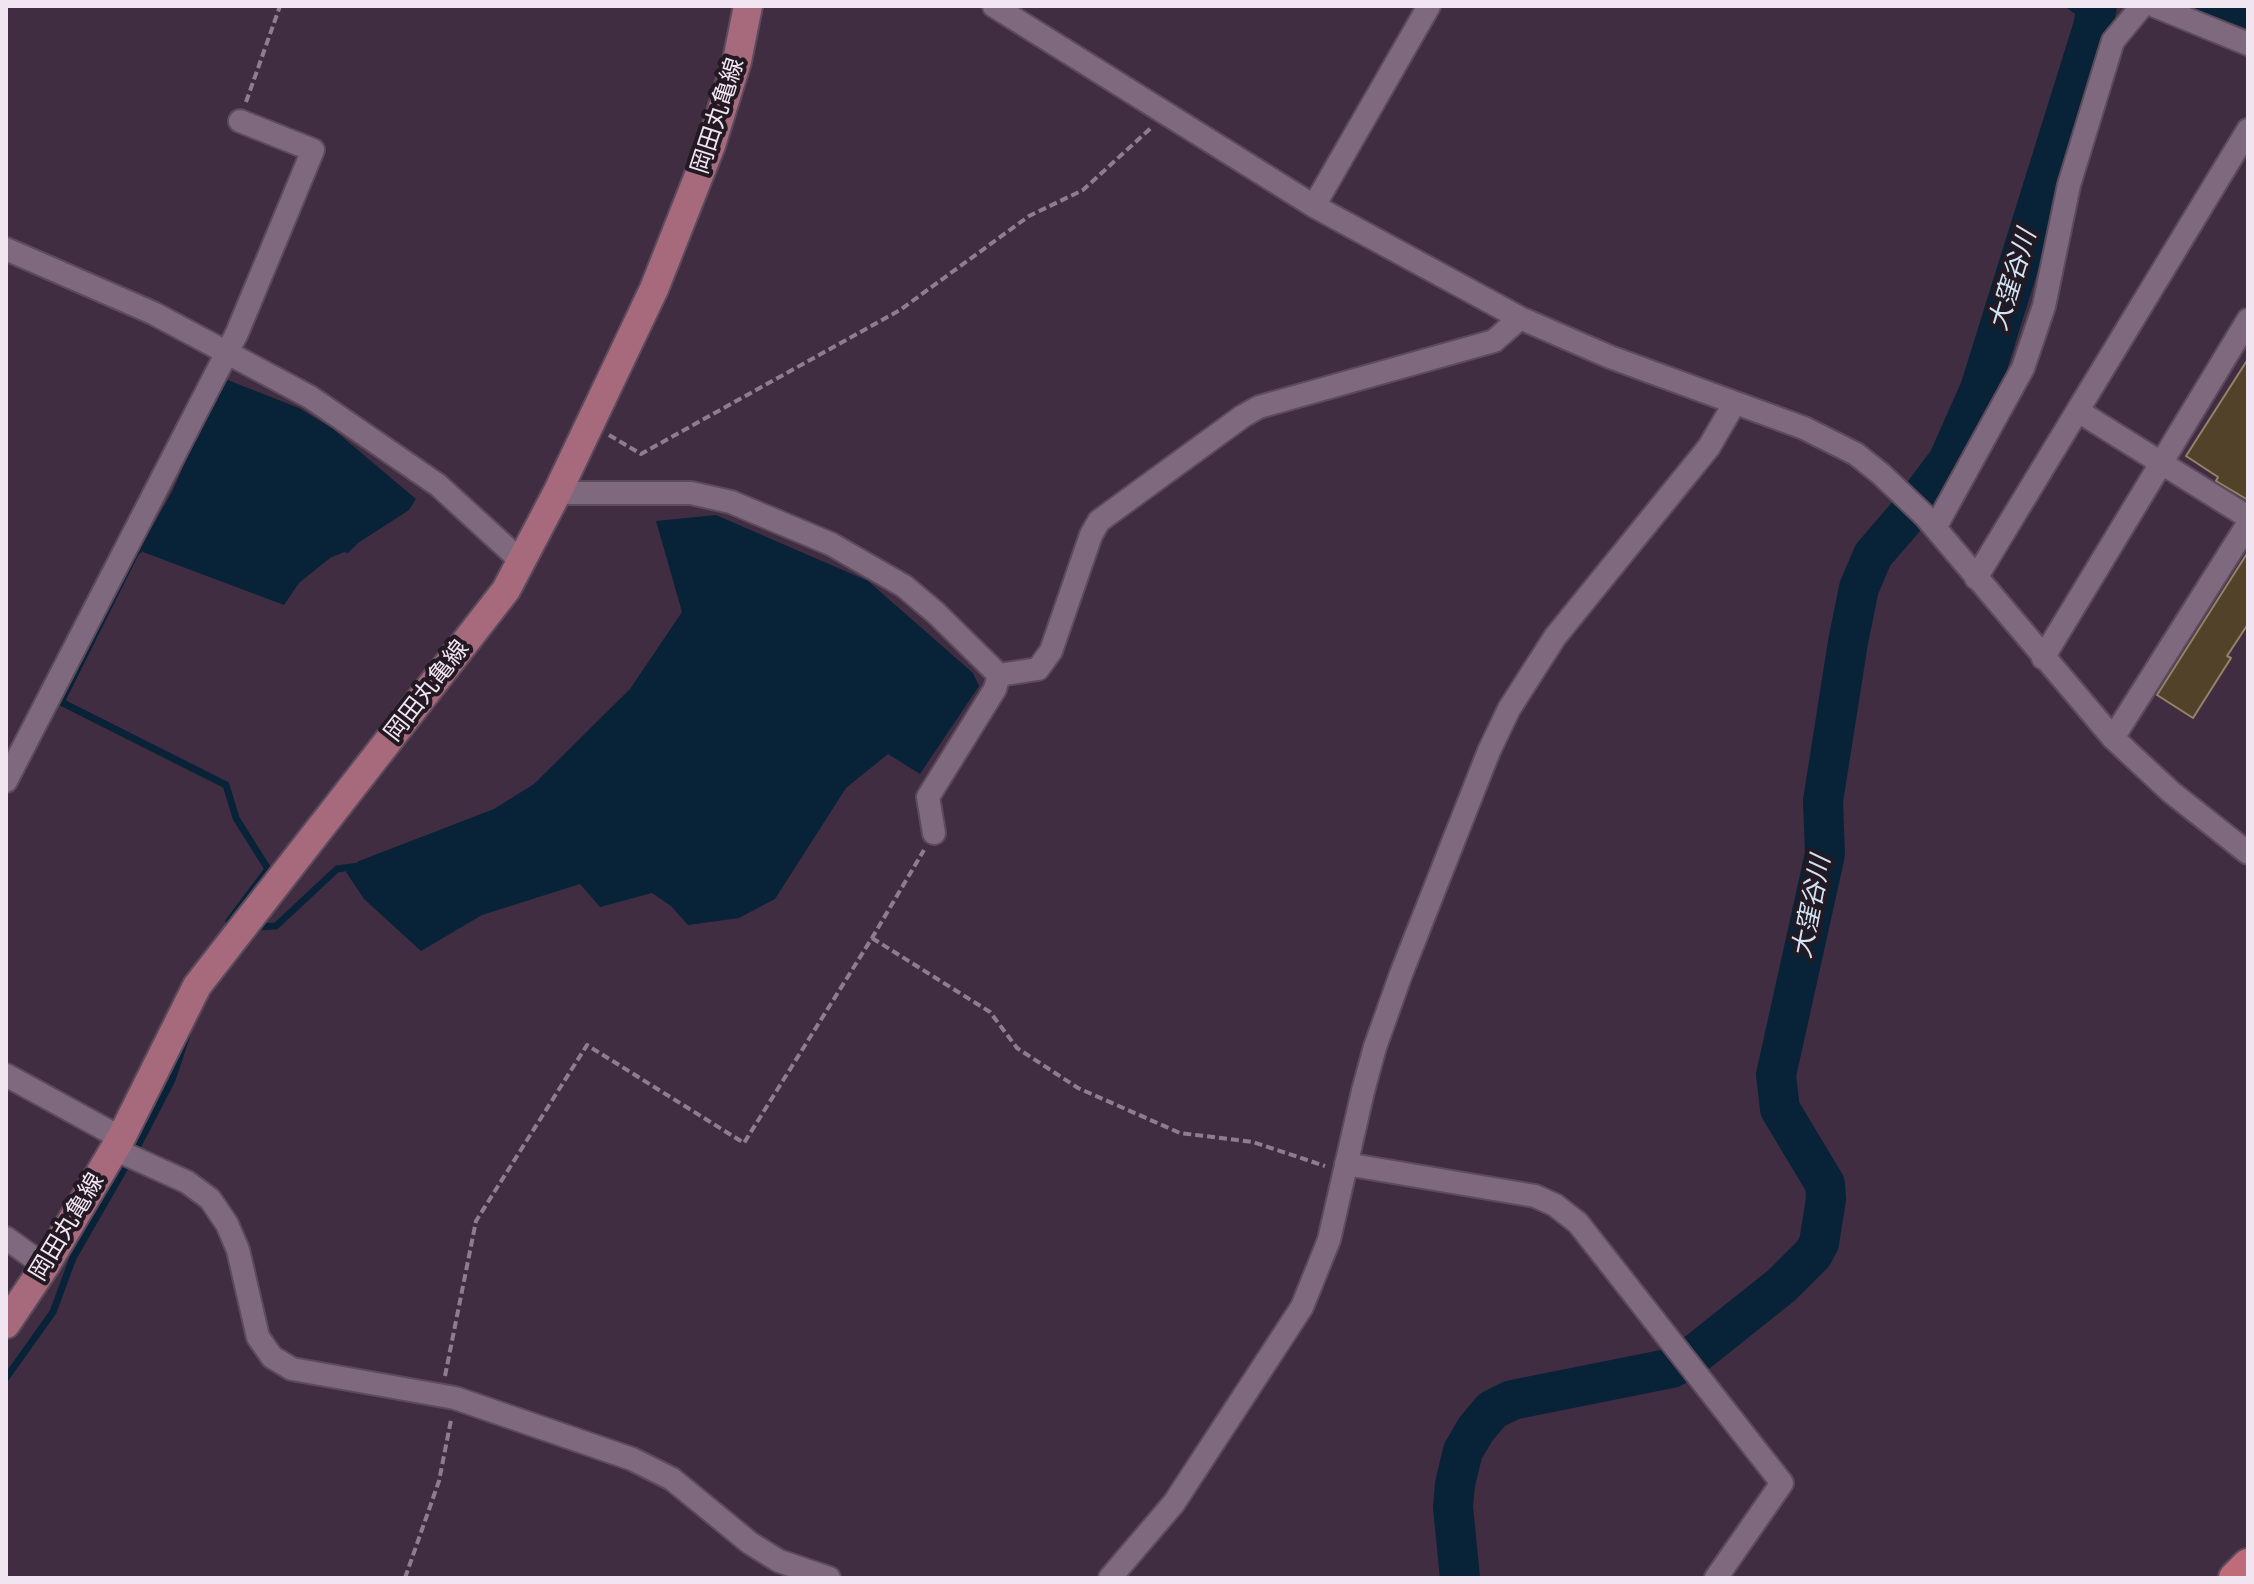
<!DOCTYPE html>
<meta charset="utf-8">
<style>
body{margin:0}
#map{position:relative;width:2254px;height:1584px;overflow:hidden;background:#412d41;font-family:Quicksand,sans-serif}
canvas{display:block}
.frame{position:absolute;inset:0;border:8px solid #f2e5f2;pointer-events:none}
</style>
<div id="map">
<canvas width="2254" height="1584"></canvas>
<div class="frame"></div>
</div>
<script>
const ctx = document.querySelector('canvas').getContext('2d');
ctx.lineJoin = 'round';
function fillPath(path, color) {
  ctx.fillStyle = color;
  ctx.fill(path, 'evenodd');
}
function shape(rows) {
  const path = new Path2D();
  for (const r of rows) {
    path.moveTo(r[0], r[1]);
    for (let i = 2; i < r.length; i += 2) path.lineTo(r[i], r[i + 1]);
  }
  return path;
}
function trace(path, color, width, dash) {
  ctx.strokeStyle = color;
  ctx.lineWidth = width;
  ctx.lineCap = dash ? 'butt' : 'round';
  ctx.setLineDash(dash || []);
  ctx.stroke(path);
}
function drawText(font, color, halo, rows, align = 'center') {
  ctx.font = font + ' Quicksand,"Noto Sans JP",sans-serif';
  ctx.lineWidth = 8;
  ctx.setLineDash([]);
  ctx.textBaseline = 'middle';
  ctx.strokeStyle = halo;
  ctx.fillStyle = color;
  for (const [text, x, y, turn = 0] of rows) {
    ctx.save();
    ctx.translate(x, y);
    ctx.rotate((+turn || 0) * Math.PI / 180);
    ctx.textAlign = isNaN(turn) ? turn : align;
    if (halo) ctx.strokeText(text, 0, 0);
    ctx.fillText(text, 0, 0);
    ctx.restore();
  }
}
fillPath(shape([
 [2187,6,2248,6,2248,29],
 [225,379,299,408,333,429,416,499,409,510,358,543,348,553,344,552,330,558,299,583,284,605,143,552,144,541,172,492,221,381],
 [716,515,868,581,973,673,979,686,920,774,888,754,846,788,775,899,739,918,688,925,671,906,652,893,600,907,580,884,482,915,421,951,364,899,346,872,359,861,494,809,534,784,630,689,682,612,656,521]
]), '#082337');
trace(shape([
 [2070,6,2077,11,2093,6],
 [149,542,136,552,61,702,226,785,236,818,268,869,229,921],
 [254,927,276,926,337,869,359,866],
 [6,1378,53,1312,73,1258,142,1138,172,1080,187,1035]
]), '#082337', 7);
trace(shape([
 [1460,1578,1453,1507,1455,1484,1463,1451,1476,1429,1492,1410,1512,1400,1672,1368,1698,1352,1782,1285,1813,1254,1819,1243,1826,1199,1825,1184,1780,1109,1776,1075,1825,854,1823,801,1848,642,1859,588,1873,555,1910,512,1948,461,1980,389,2093,27,2097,6]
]), '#082337', 40);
const building = shape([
 [2248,359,2248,500,2216,481,2218,477,2186,456,2248,359],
 [2248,552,2248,624,2227,656,2231,658,2193,718,2157,695,2248,552]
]);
fillPath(building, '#52422a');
trace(building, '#948369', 2);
const minor = shape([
 [994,6,1314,206,1520,318,1610,357,1804,428,1856,454,1881,474,1925,516,2113,738,2171,792,2248,853],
 [2155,6,2248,44],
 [1314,206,1429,6],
 [6,249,153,313,310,397,438,485,521,561],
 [2078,411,2248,517],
 [557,493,691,493,731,502,831,544,904,586,936,613,999,675],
 [1935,528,2023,368,2044,306,2069,185,2113,41,2142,6],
 [1976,578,2248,130],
 [2043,658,2248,320],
 [999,675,1038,669,1051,651,1091,535,1099,521,1243,416,1259,407,1494,341,1520,318],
 [2113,738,2248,524],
 [6,781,237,333,313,150,240,121],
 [934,833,928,797,995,689,999,675],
 [6,1075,121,1138],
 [114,1149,187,1182,210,1199,227,1224,238,1250,258,1337,272,1357,292,1369,455,1398,632,1459,672,1479,750,1543,779,1561,829,1578],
 [1346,1164,1535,1196,1555,1205,1578,1223,1782,1483,1716,1578],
 [6,1238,45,1266],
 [1110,1578,1174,1503,1302,1307,1329,1240,1363,1091,1375,1047,1401,974,1489,751,1509,709,1555,637,1709,447,1734,404]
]);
const major = shape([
 [6,1324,45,1266,121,1138,197,986,506,590,557,493,654,289,711,145,737,61,748,6]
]);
const highway = shape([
 [2235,1578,2248,1565]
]);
trace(minor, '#5c4b5c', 26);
trace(major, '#5c4b5c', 32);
trace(highway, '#5c4b5c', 36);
trace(shape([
 [246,102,280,6],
 [609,435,641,454,900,310,1029,216,1083,190,1152,127],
 [872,938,990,1012,1017,1048,1078,1088,1180,1133,1253,1142,1325,1166],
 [445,1376,476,1221,587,1045,744,1143,872,938,924,850],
 [405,1578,439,1481,451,1420]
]), '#8e7d8e', 4, [8, 4]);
trace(minor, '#7f697f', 22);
trace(major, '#a66a7c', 28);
trace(highway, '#c06b7a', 32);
drawText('24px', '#f2e5f2', '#221922', [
 ["岡田丸亀線",718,116,-72],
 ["岡田丸亀線",427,691,-52],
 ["岡田丸亀線",67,1227,-59]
]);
drawText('italic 26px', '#d2e5f5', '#221922', [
 ["大窪谷川",2013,280,-73],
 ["大窪谷川",1812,907,-79]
]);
</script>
